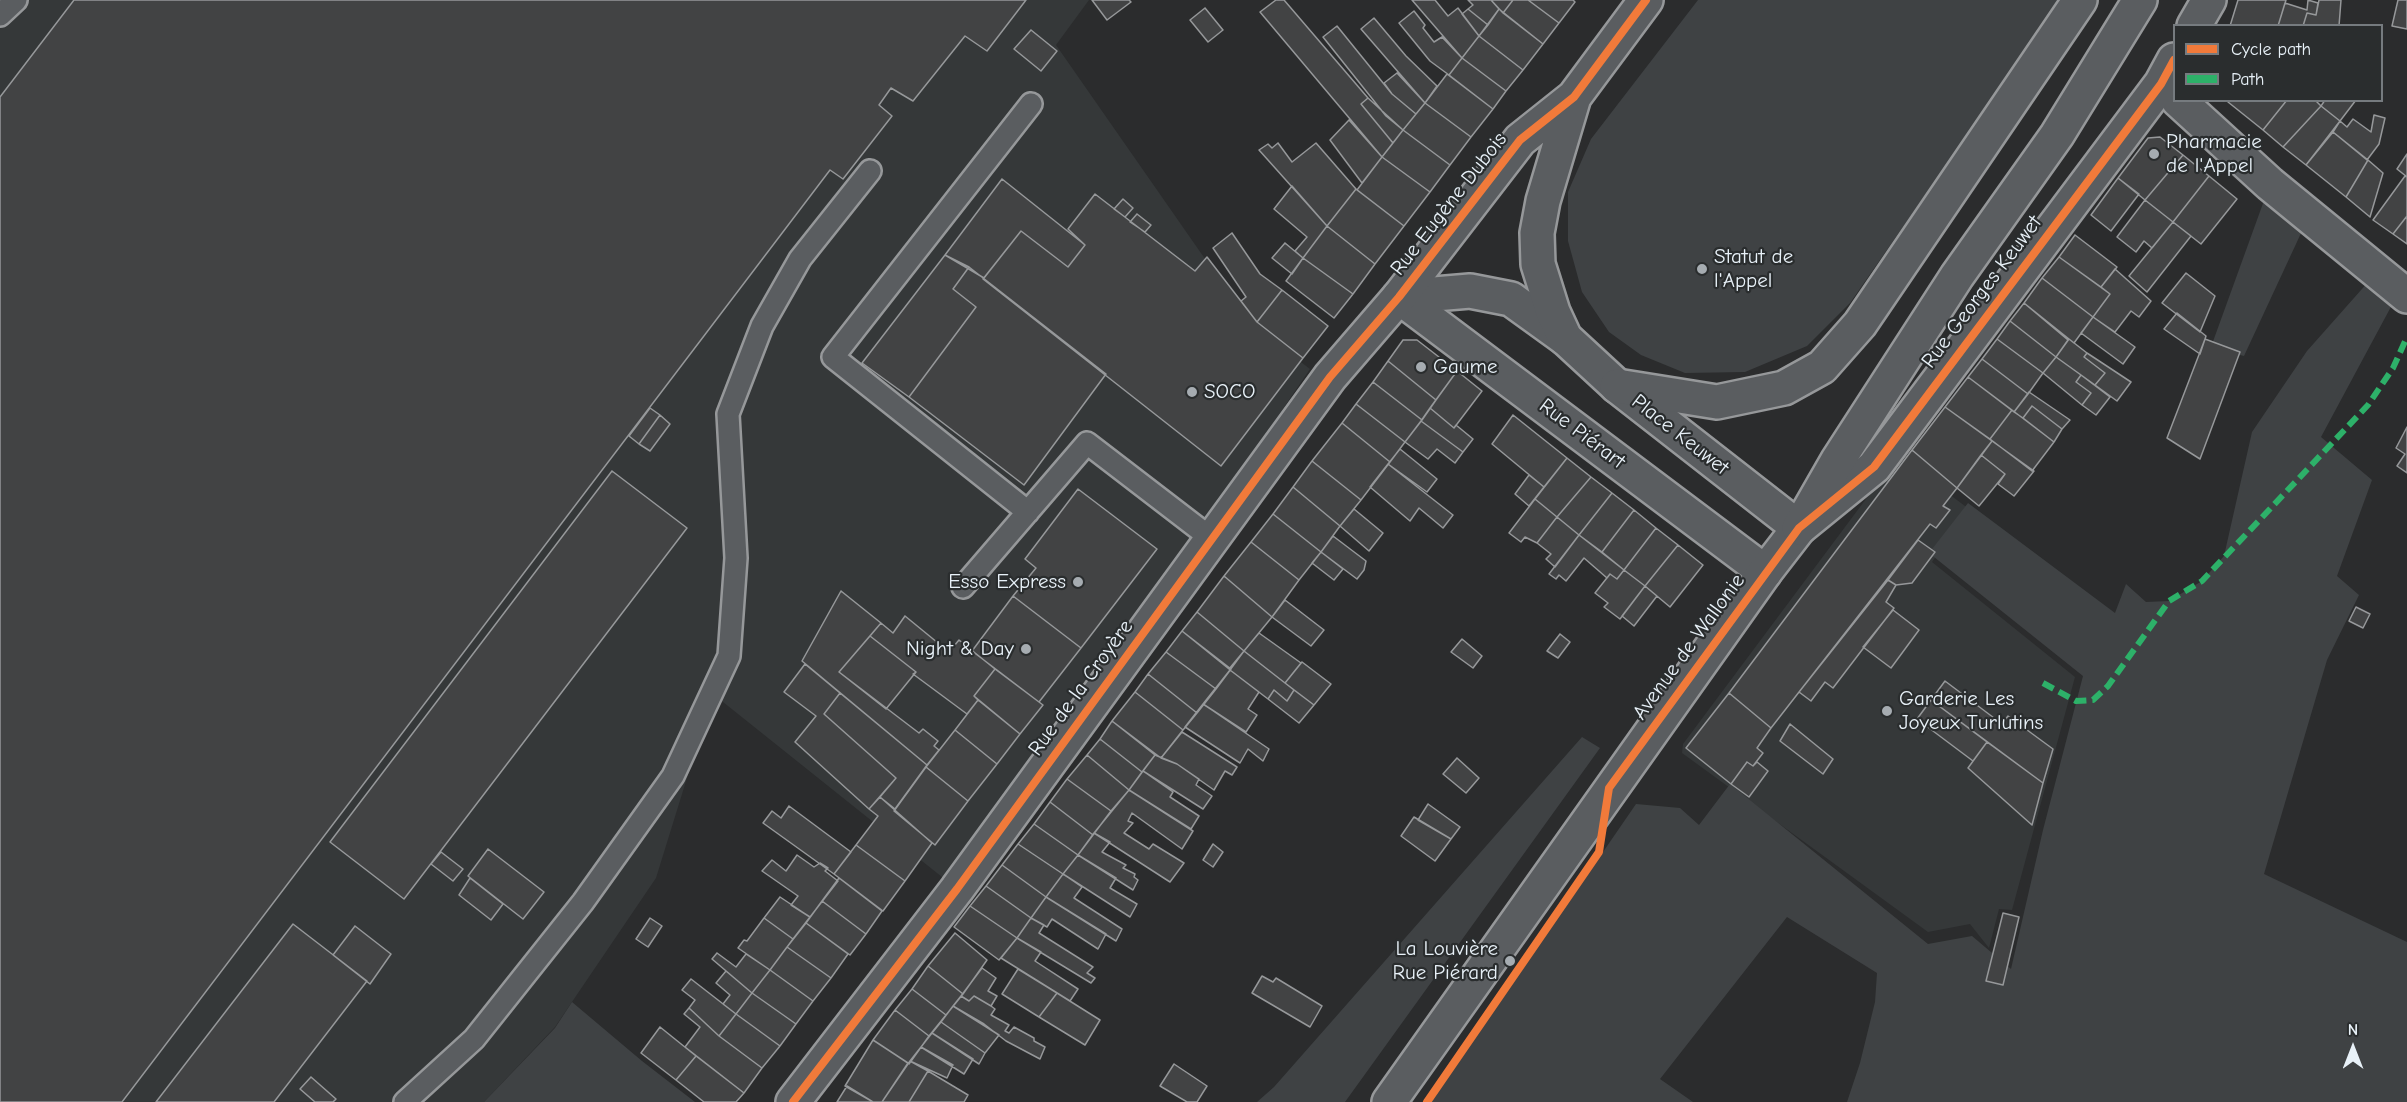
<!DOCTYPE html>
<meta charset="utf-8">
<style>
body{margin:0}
#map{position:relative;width:2407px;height:1102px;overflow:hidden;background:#2b2c2d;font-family:"Comic Neue",sans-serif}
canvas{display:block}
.legend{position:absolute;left:2173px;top:24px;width:210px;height:78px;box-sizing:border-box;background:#2a2d2e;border:2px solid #767b7f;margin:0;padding:8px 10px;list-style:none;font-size:18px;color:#e8f1f8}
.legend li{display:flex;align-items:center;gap:12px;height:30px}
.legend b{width:30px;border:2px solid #767b7f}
.north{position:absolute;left:2323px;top:1018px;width:60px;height:60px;-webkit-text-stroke:4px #2a2d2e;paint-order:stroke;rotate:0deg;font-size:16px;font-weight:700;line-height:24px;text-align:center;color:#e8f1f8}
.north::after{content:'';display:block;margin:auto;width:21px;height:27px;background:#e8f1f8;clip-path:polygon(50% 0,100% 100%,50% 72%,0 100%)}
</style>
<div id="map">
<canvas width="2407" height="1102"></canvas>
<ul class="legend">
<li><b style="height:8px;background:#f17a3a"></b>Cycle path</li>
<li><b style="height:8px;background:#2db169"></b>Path</li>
</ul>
<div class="north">N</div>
</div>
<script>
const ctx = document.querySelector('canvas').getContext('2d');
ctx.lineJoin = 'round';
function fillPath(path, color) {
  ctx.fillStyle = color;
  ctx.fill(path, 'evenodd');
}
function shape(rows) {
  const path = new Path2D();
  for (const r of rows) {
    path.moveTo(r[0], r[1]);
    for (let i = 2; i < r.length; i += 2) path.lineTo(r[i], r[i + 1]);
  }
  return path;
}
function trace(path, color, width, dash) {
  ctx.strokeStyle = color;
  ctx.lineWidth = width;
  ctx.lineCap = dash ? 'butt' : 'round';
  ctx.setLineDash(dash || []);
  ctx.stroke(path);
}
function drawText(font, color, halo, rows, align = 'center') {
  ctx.font = font + ' "Comic Neue",sans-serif';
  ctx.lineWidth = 4.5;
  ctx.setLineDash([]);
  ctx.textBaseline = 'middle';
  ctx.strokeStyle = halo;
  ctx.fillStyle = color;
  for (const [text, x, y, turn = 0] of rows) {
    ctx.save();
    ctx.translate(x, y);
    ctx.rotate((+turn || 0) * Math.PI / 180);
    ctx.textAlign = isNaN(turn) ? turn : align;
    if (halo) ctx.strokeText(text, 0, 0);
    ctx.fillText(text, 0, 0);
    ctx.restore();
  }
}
fillPath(shape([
 [0,0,1089,0,1056,45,1249,322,1310,369,957,889,713,694,656,878,555,1027,484,1102,0,1102],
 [1898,456,1969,509,1932,562,2075,677,2012,910,1999,909,1989,948,1970,924,1928,932,1682,753,1683,744]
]), '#353839');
fillPath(shape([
 [1698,0,2061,0,1850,303,1807,346,1745,372,1685,373,1641,355,1609,332,1582,292,1568,241,1568,192,1591,139],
 [2270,184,2309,216,2244,356,2211,347],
 [2377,272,2400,290,2321,437,2372,480,2337,576,2359,595,2327,660,2264,874,2407,942,2407,1102,1847,1102,1860,1063,1875,1002,1877,973,1787,917,1660,1079,1693,1102,1431,1102,1636,804,1680,808,1699,825,1730,784,1928,944,1972,936,2011,969,2043,830,2083,676,1929,553,1968,503,2115,613,2126,584,2146,602,2169,601,2202,581,2224,556,2252,432,2307,351],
 [1582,737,1600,748,1345,1102,1257,1102,1274,1087],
 [572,1002,642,1061,695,1102,484,1102,555,1028]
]), '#3f4244');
const building = shape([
 [74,0,1026,0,987,51,965,36,913,101,891,88,879,105,892,116,843,179,830,170,122,1102,0,1102,0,97,74,0],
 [1092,0,1129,0,1131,2,1107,20,1092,0],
 [1276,0,1284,0,1368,98,1361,104,1393,143,1382,157,1260,12,1276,0],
 [1412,0,1435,0,1448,16,1458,8,1479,36,1462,58,1412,0],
 [1468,0,1491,0,1499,9,1488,25,1468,9,1473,5,1468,0],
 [1491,0,1513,0,1503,13,1491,0],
 [1513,0,1528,0,1559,23,1543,44,1503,13,1513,0],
 [1528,0,1573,0,1575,2,1559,23,1528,0],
 [2238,0,2286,0,2278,26,2230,26,2238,0],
 [2308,0,2318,3,2316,15,2307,13,2303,26,2278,26,2285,3,2307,10,2308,0],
 [2319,0,2341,0,2339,26,2303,26,2307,13,2316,15,2319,0],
 [2398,0,2407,0,2407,29,2392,26,2398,0],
 [1205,8,1223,30,1208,42,1190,20,1205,8],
 [1468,9,1488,25,1479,36,1462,14,1468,9],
 [1499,9,1543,44,1523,70,1479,36,1499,9],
 [1414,11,1425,25,1423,28,1434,42,1442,37,1462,58,1449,75,1430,61,1399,23,1414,11],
 [1374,18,1406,56,1437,86,1425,103,1361,29,1374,18],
 [1337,26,1392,94,1416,114,1403,130,1386,116,1323,37,1337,26],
 [1031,30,1057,51,1041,71,1014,49,1031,30],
 [1479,36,1523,70,1506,91,1462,58,1479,36],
 [1462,58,1506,91,1493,109,1449,75,1462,58],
 [1397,73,1425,103,1416,114,1392,94,1384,83,1397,73],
 [1447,74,1493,109,1471,137,1425,103,1447,74],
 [1368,98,1403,130,1393,143,1361,104,1368,98],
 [2230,100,2287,100,2263,130,2228,102,2230,100],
 [2287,100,2315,100,2321,106,2283,147,2263,130,2287,100],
 [2325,100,2356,100,2340,121,2321,106,2325,100],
 [1425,103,1471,137,1450,165,1403,130,1425,103],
 [2321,106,2340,121,2306,165,2283,147,2321,106],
 [2374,115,2385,118,2379,144,2367,160,2333,132,2340,121,2347,127,2353,119,2371,132,2374,115],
 [1349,120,1382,157,1362,183,1330,140,1349,120],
 [1403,130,1450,165,1430,192,1382,157,1403,130],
 [2333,132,2368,160,2346,197,2306,165,2333,132],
 [2160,137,2183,155,2145,200,2118,178,2148,138,2160,137],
 [1278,143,1292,162,1316,143,1356,189,1327,226,1259,150,1268,144,1272,148,1278,143],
 [2407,154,2407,177,2397,169,2407,154],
 [2183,155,2209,176,2173,222,2145,200,2183,155],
 [1382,157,1430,192,1404,226,1357,190,1382,157],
 [2368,160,2383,173,2370,217,2346,197,2368,160],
 [2209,176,2237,199,2201,244,2173,222,2209,176],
 [2405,176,2407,177,2407,216,2393,234,2373,220,2405,176],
 [2118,178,2139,194,2111,231,2091,215,2118,178],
 [1002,179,1085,245,1068,267,1021,231,984,278,945,255,1002,179],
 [1292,186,1327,226,1303,258,1295,251,1307,237,1274,209,1292,186],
 [1356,189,1404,226,1375,264,1327,226,1356,189],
 [1095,194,1195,271,1207,257,1257,322,1303,358,1221,466,983,279,1021,231,1068,267,1085,245,1068,229,1095,194],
 [1123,199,1133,208,1125,217,1114,209,1123,199],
 [2145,200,2173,222,2152,248,2144,241,2136,252,2117,237,2145,200],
 [1137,214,1151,225,1145,232,1130,222,1137,214],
 [2407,216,2407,244,2393,234,2407,216],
 [2173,222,2191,236,2147,292,2129,276,2173,222],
 [1327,226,1375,264,1353,294,1303,258,1327,226],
 [1232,233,1260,274,1282,290,1257,322,1241,301,1246,297,1213,248,1232,233],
 [2075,235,2117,267,2101,287,2059,257,2075,235],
 [1285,243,1303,258,1292,274,1272,258,1285,243],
 [945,255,969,267,953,289,976,307,909,397,862,363,945,255],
 [2059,257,2110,294,2093,317,2042,278,2059,257],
 [1303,258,1353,294,1334,318,1286,281,1303,258],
 [969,267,1106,374,1024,485,909,397,976,307,953,289,969,267],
 [2115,269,2151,301,2139,317,2131,311,2115,332,2093,317,2110,294,2101,287,2115,269],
 [2186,273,2215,296,2200,332,2162,303,2186,273],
 [2042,278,2093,317,2074,343,2024,303,2042,278],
 [1282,290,1328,326,1303,358,1257,322,1282,290],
 [2024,303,2068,340,2056,357,2010,321,2024,303],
 [2177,313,2206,336,2200,354,2164,329,2177,313],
 [2093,317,2135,347,2123,364,2081,333,2093,317],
 [2010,321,2056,357,2043,373,1997,339,2010,321],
 [1997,339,2043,373,2028,394,1982,359,1997,339],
 [2069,339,2087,353,2084,357,2105,373,2095,385,2056,357,2069,339],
 [2205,339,2240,352,2200,459,2167,438,2205,339],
 [1403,340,1417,340,1457,371,1436,400,1388,361,1403,340],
 [2087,353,2131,382,2117,401,2095,385,2105,373,2084,357,2087,353],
 [2056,357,2081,375,2076,382,2091,393,2082,405,2043,373,2056,357],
 [1982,359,2028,394,2014,412,1968,377,1982,359],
 [1388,361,1436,400,1422,420,1373,382,1388,361],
 [1457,371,1482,391,1454,428,1430,408,1457,371],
 [2081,375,2110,397,2096,415,2082,405,2091,393,2076,382,2081,375],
 [1968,377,2012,410,1990,439,1945,407,1968,377],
 [1373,382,1422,420,1405,442,1356,404,1373,382],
 [2029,392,2070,420,2062,429,2032,406,2023,418,2014,412,2029,392],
 [1356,404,1405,442,1390,462,1342,423,1356,404],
 [2032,406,2062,429,2054,442,2023,418,2032,406],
 [1945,407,1992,441,1957,488,1912,450,1945,407],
 [650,408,660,415,639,444,629,436,650,408],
 [1430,408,1454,428,1456,425,1473,439,1463,452,1421,421,1430,408],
 [2012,410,2054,442,2032,471,1990,439,2012,410],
 [660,415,670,424,650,451,639,444,660,415],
 [1513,415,1567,458,1544,487,1492,444,1513,415],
 [1421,421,1463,452,1455,463,1437,449,1428,459,1405,442,1421,421],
 [1342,423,1390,462,1361,500,1312,461,1342,423],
 [2407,427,2407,473,2397,466,2405,454,2396,448,2407,427],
 [1992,441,2034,471,2014,496,1998,484,2005,474,1981,455,1992,441],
 [1400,449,1437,479,1427,492,1388,464,1400,449],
 [1912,450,1957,488,1943,506,1950,510,1936,528,1930,524,1771,728,1729,693,1912,450],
 [1981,455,2005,474,1979,506,1957,488,1981,455],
 [1567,458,1591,477,1557,517,1535,499,1567,458],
 [1312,461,1361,500,1340,526,1293,487,1312,461],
 [1388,464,1453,515,1443,528,1419,508,1410,521,1370,487,1388,464],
 [612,471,687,528,404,899,330,842,612,471],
 [1529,475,1544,487,1529,506,1515,494,1529,475],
 [1591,477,1612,493,1579,535,1557,517,1591,477],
 [1293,487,1340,526,1321,552,1273,514,1293,487],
 [1078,489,1157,549,1081,648,1013,596,1036,568,1025,559,1078,489],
 [1612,493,1634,510,1602,552,1579,535,1612,493],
 [1535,499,1557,517,1537,543,1525,537,1521,542,1509,533,1535,499],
 [1354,509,1383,533,1369,551,1340,526,1354,509],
 [1634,510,1656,528,1624,570,1602,552,1634,510],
 [1273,514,1321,552,1299,580,1251,542,1273,514],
 [1557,517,1579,535,1555,567,1546,559,1551,554,1537,543,1557,517],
 [1656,528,1678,545,1645,586,1624,570,1656,528],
 [1579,535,1624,570,1617,579,1610,574,1607,578,1584,558,1566,581,1559,575,1556,579,1549,574,1579,535],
 [1333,536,1366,561,1364,570,1357,579,1321,552,1333,536],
 [1918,540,1935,552,1912,583,1896,585,1888,580,1918,540],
 [1251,542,1299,580,1272,617,1224,576,1251,542],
 [1678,545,1703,565,1670,607,1645,586,1678,545],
 [1321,552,1343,569,1334,580,1312,563,1321,552],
 [1624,570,1645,586,1620,619,1604,607,1608,603,1595,593,1610,574,1617,579,1624,570],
 [1224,576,1272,617,1244,651,1197,612,1224,576],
 [1888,580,1896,585,1886,602,1894,608,1833,688,1825,682,1811,701,1799,692,1888,580],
 [1645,586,1657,596,1634,626,1622,616,1645,586],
 [841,591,881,623,839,672,919,733,923,729,938,741,934,746,939,750,927,765,802,661,841,591],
 [1013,596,1081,648,1039,702,972,651,1013,596],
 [1285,600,1324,630,1311,646,1272,617,1285,600],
 [2356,607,2370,614,2363,628,2349,621,2356,607],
 [1893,610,1919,630,1891,668,1863,647,1893,610],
 [1197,612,1244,651,1229,669,1182,631,1197,612],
 [905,616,949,652,959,640,995,669,974,696,978,700,967,714,913,674,916,672,870,636,881,623,893,633,905,616],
 [1182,631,1231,669,1216,689,1166,652,1182,631],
 [1259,633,1301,663,1285,683,1244,651,1259,633],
 [1560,634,1570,642,1558,658,1547,651,1560,634],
 [870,636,916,672,886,709,839,672,870,636],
 [1462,639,1482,656,1473,668,1451,652,1462,639],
 [1244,651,1294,690,1287,701,1274,690,1268,699,1230,670,1244,651],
 [1166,652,1216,689,1197,713,1148,674,1166,652],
 [1302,662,1331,684,1314,705,1285,683,1302,662],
 [805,664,840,693,824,714,896,778,869,809,795,742,816,716,784,692,805,664],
 [995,669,1043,705,1020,734,974,696,995,669],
 [1230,670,1259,692,1248,709,1257,715,1246,732,1203,704,1230,670],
 [1148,674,1197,713,1183,730,1135,692,1148,674],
 [1945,681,2002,724,2008,716,2053,749,2043,783,1931,700,1945,681],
 [1274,690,1287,701,1294,690,1314,705,1299,723,1268,699,1274,690],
 [1135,692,1183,730,1161,758,1112,721,1135,692],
 [840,693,927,765,895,809,880,797,896,778,824,714,840,693],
 [1729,693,1771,728,1757,748,1763,753,1753,766,1747,762,1731,784,1686,748,1729,693],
 [978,700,1020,734,997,764,955,730,978,700],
 [1931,700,1987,742,1973,761,1917,719,1931,700],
 [1203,704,1269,749,1263,761,1248,749,1240,763,1185,727,1203,704],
 [1112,721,1155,755,1142,772,1100,739,1112,721],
 [1790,724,1833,759,1823,774,1780,741,1790,724],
 [955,730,997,764,968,801,926,767,955,730],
 [1182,732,1237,767,1232,775,1225,771,1214,790,1177,764,1161,758,1182,732],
 [1100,739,1142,772,1129,790,1087,755,1100,739],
 [1987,742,2043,783,2032,825,1968,768,1987,742],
 [1087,755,1129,790,1111,811,1067,779,1087,755],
 [1155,755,1177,764,1199,779,1196,785,1212,796,1203,809,1143,771,1155,755],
 [1457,758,1479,778,1466,793,1443,774,1457,758],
 [1747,762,1753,766,1757,762,1768,771,1749,797,1731,784,1747,762],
 [926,767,968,801,935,845,894,811,926,767],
 [1143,771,1173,792,1170,797,1199,816,1191,829,1129,790,1143,771],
 [1067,779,1111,811,1093,835,1050,802,1067,779],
 [1129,790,1193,831,1182,849,1132,813,1128,821,1133,823,1124,833,1149,849,1153,844,1184,863,1170,882,1094,833,1129,790],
 [880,797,932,843,905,881,856,845,878,816,869,809,880,797],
 [1050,802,1093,835,1078,855,1034,824,1050,802],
 [1428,804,1460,827,1451,839,1418,820,1428,804],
 [789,806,851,852,834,874,763,823,772,811,781,818,789,806],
 [1414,817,1451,839,1435,861,1401,836,1414,817],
 [1034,824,1078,855,1063,874,1018,844,1034,824],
 [1094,833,1110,842,1102,852,1126,865,1123,868,1135,874,1134,877,1138,880,1133,890,1078,855,1094,833],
 [1018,844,1063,874,1046,897,1002,865,1018,844],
 [1213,844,1223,852,1213,867,1203,860,1213,844],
 [856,845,905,881,883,911,834,874,856,845],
 [488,849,544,892,523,919,468,876,488,849],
 [441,852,463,869,453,881,431,864,441,852],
 [797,855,814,867,820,863,828,868,825,871,838,881,810,917,791,905,798,896,762,871,772,860,786,871,797,855],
 [1078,855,1116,878,1110,888,1137,904,1130,917,1063,874,1078,855],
 [1002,865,1046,897,1031,918,986,886,1002,865],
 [1063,874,1082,887,1074,898,1122,929,1116,941,1046,897,1063,874],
 [470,878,503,904,491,920,459,895,470,878],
 [839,878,882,911,866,934,822,901,839,878],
 [986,886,1031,918,1017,938,970,906,986,886],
 [780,897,810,917,793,939,764,918,780,897],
 [1046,897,1106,934,1098,949,1052,919,1047,927,1031,918,1046,897],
 [822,901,866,934,850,955,806,923,822,901],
 [970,906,1017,938,999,960,954,927,970,906],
 [2003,913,2019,917,2003,985,1986,981,2003,913],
 [650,918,662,926,648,947,636,939,650,918],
 [764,918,793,939,770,970,738,948,744,940,747,941,764,918],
 [1031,918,1044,925,1039,933,1093,967,1087,973,1095,978,1091,983,1017,938,1031,918],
 [806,923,848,954,831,978,787,947,806,923],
 [293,924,367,981,274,1102,156,1102,293,924],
 [355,926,391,954,370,984,333,955,355,926],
 [955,933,987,960,963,994,928,966,955,933],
 [1017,938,1041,952,1035,961,1038,963,1078,989,1070,1001,1001,958,1017,938],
 [787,947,831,978,813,1001,770,970,787,947],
 [717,953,736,967,746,954,770,970,752,993,712,959,717,953],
 [928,966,963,994,946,1015,912,989,928,966],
 [982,968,996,978,988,991,997,996,991,1006,974,996,969,1001,961,996,982,968],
 [1018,969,1057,993,1039,1017,1002,994,1018,969],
 [770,970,813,1001,796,1024,752,993,770,970],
 [726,971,752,993,736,1014,723,1004,730,995,716,983,726,971],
 [1262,976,1273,982,1276,978,1322,1006,1310,1027,1252,993,1262,976],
 [691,979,736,1014,719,1036,689,1008,695,1000,682,990,691,979],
 [912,989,946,1015,929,1036,895,1010,912,989],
 [752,993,796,1024,780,1046,736,1014,752,993],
 [1057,993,1100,1020,1085,1045,1039,1017,1057,993],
 [961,996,969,1001,974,996,991,1006,995,1009,991,1015,1009,1025,1005,1031,1009,1033,1014,1027,1034,1038,1034,1041,1045,1047,1040,1059,1006,1041,984,1024,953,1006,961,996],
 [953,1006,999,1035,985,1053,941,1022,953,1006],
 [689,1008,719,1036,762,1068,744,1093,685,1047,700,1027,684,1014,689,1008],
 [895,1010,929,1036,909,1064,873,1040,895,1010],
 [736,1014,780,1046,762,1068,719,1036,736,1014],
 [941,1022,985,1053,979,1064,932,1033,941,1022],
 [660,1027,696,1056,676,1080,641,1053,660,1027],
 [932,1033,973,1059,964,1074,921,1047,932,1033],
 [873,1040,908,1063,882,1102,873,1102,845,1086,873,1040],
 [921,1047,953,1065,947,1078,910,1061,921,1047],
 [696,1056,744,1093,736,1102,704,1102,676,1080,696,1056],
 [910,1061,928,1071,909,1102,882,1102,910,1061],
 [1174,1064,1207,1086,1197,1102,1187,1102,1160,1086,1174,1064],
 [928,1071,968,1095,964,1102,909,1102,928,1071],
 [311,1077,336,1099,333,1102,315,1102,300,1089,311,1077],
 [847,1086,873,1102,837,1102,847,1086]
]);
fillPath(building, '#424344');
trace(building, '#96989a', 1.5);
const lane = shape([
 [0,15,16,0],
 [1028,512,833,357,1031,104],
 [963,587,1087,443,1212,539],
 [405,1102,474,1039,583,902,673,776,729,656,736,558,728,414,762,326,800,259,870,171]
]);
const street = shape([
 [2178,100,2270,184,2407,296],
 [1399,297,1765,572],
 [1399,297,1470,291,1511,299,1565,338]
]);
const primary = shape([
 [2194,26,2209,0],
 [1574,97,1543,201,1537,233,1538,264,1553,312,1565,338,1617,386,1799,528],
 [793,1102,957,889,1330,377,1399,297,1520,140,1574,97,1646,0],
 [1389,1102,1765,572,1799,528,1874,467,2161,84,2174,60]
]);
const highway = shape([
 [1617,386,1717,402,1784,388,1822,367,1860,324,2080,0],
 [1799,528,1838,460,1957,276,2057,135,2140,0]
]);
trace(lane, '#96989a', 26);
trace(street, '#96989a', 38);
trace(primary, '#96989a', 38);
trace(highway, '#96989a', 38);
trace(lane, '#5a5d60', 21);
trace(street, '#5a5d60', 33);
trace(primary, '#5a5d60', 33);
trace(highway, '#5a5d60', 33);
trace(shape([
 [2043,683,2076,701,2093,700,2108,686,2169,601,2202,581,2368,405,2393,368,2407,337]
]), '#2db169', 6, [12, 6]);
trace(shape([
 [793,1102,957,889,1330,377,1399,297,1520,140,1574,97,1646,0],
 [1427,1102,1599,852,1609,788,1799,528,1874,467,2161,84,2174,60]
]), '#f17a3a', 8);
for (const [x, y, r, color] of [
 [2154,154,6,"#a6acb1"],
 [1702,269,6,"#a6acb1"],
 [1421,367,6,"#a6acb1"],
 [1192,392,6,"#a6acb1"],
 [1078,582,6,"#a6acb1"],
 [1026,649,6,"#a6acb1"],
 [1887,711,6,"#a6acb1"],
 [1510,961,6,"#a6acb1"]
]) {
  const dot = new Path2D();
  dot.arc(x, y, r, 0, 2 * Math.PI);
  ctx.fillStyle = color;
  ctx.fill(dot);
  trace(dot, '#2a2d2e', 2);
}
drawText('21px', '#e8f1f8', '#2a2d2e', [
 ["Pharmacie",2166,142],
 ["de l'Appel",2166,166],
 ["Statut de",1714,257],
 ["l'Appel",1714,281],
 ["Gaume",1433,367],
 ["SOCO",1204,392],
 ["Esso Express",1066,582,"right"],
 ["Night & Day",1014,649,"right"],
 ["Garderie Les",1899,699],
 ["Joyeux Turlutins",1899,723],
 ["La Louvière",1498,949,"right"],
 ["Rue Piérard",1498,973,"right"]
], 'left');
drawText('21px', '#e8f1f8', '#2a2d2e', [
 ["Rue Eugène Dubois",1449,204,-52],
 ["Rue Georges Keuwet",1982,292,-53],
 ["Rue Piérart",1582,434,37],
 ["Place Keuwet",1680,435,38],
 ["Avenue de Wallonie",1689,647,-54],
 ["Rue de la Croyère",1081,688,-54]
]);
</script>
